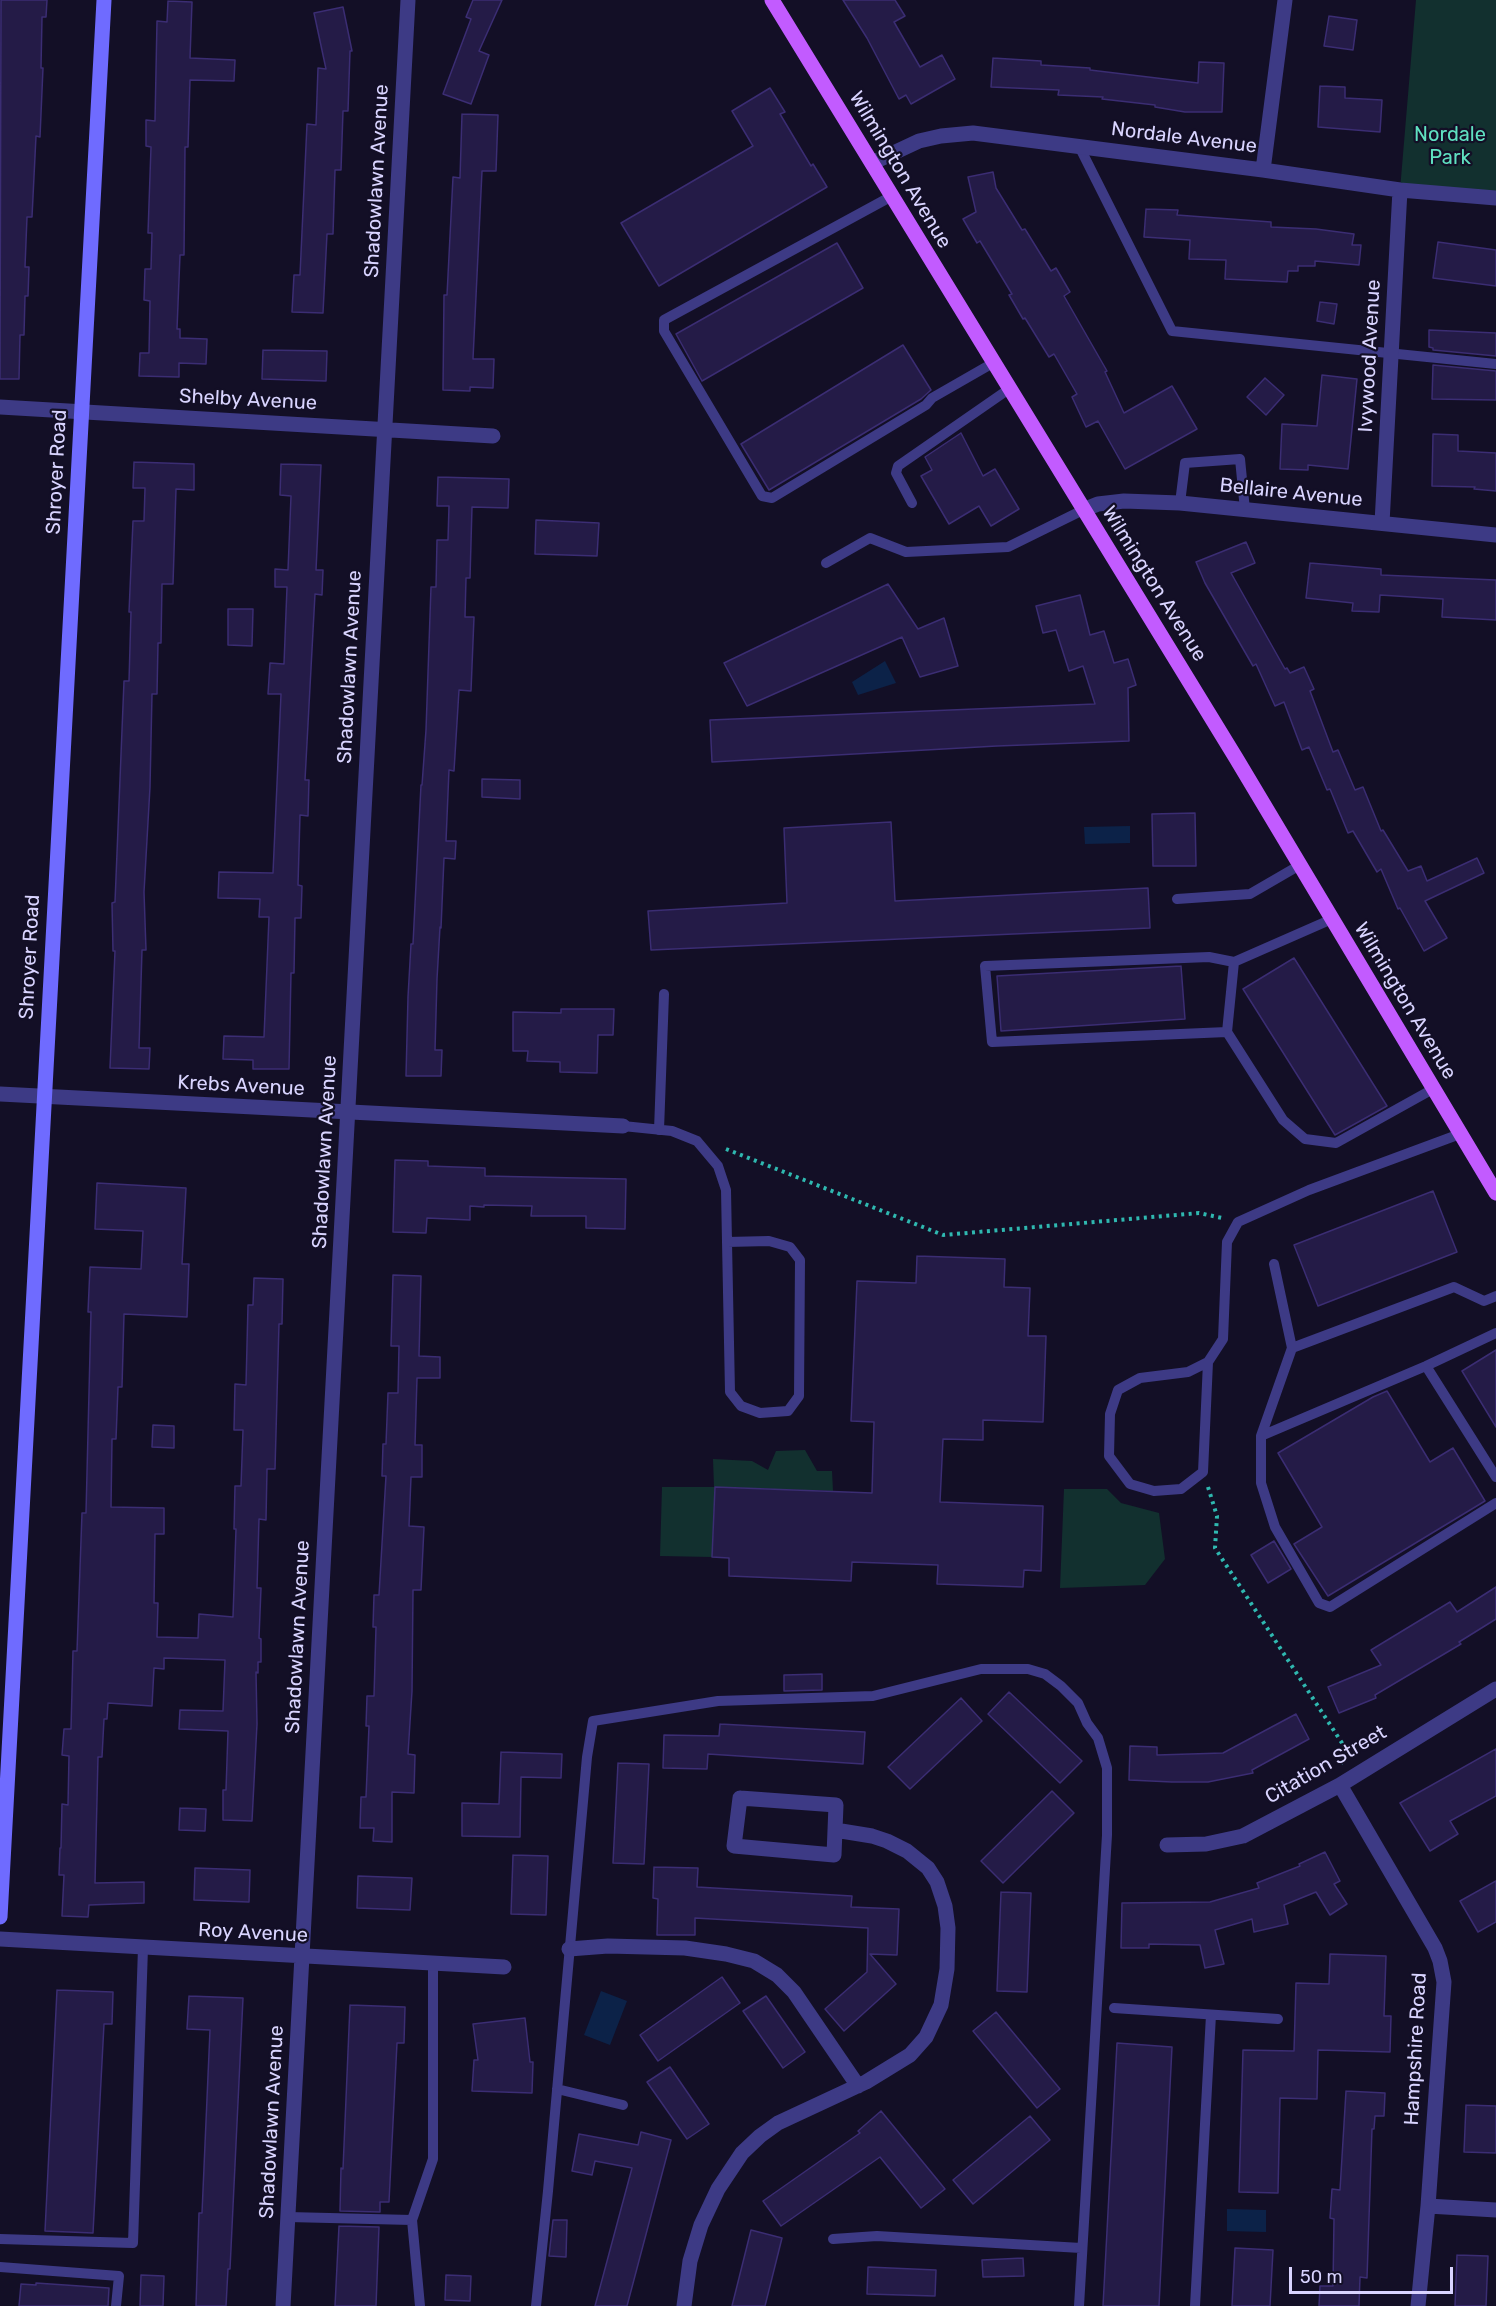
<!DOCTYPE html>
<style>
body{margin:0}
#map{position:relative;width:1496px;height:2306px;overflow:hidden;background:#130f26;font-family:Rubik,sans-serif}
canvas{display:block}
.scale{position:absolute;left:1289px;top:2267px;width:164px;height:27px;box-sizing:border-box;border:3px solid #d9d4ff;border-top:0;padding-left:8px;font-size:18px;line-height:21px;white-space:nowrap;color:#d9d4ff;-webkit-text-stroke:4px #130f26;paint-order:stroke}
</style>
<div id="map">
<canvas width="1496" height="2306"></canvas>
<div class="scale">50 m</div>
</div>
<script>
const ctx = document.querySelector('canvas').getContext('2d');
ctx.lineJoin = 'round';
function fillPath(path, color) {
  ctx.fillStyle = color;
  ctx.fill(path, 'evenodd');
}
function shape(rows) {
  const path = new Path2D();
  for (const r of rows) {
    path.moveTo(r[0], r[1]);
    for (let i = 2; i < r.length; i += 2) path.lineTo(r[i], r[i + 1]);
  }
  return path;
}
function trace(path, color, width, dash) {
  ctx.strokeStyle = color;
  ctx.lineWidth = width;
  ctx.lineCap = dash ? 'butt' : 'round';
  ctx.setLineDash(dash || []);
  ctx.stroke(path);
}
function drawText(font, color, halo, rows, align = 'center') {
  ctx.font = font + ' Rubik,sans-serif';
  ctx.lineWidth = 4.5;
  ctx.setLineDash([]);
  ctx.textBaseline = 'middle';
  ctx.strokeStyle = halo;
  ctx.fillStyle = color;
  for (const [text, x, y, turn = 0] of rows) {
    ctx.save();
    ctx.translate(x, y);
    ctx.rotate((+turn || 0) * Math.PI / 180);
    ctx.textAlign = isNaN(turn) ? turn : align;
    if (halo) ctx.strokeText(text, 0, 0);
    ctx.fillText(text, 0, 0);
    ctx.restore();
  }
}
fillPath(shape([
 [1416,0,1496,0,1496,198,1400,190],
 [805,1450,817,1471,832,1471,833,1491,715,1487,712,1557,660,1556,662,1487,714,1487,713,1459,752,1461,768,1470,776,1451],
 [1064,1489,1107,1489,1121,1503,1159,1513,1165,1559,1145,1585,1060,1588]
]), '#12302f');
fillPath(shape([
 [885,661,896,683,858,695,852,682],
 [1130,826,1130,843,1085,844,1084,827],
 [601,1991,627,2001,610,2045,584,2035],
 [1227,2209,1266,2210,1266,2232,1227,2231]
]), '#0c2248');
const building = shape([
 [1,0,47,0,46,17,42,17,41,68,43,68,40,137,36,136,32,217,27,217,25,267,29,267,28,296,25,296,24,335,20,335,19,379,0,379,1,0],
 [473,0,502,0,479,51,489,55,471,104,443,94,471,19,466,17,473,0],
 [843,0,895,0,905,16,894,22,920,67,942,55,955,79,911,104,906,95,899,99,867,38,843,0],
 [168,1,192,2,190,58,235,60,234,81,190,80,188,147,185,147,184,255,180,255,177,329,180,329,180,338,207,339,206,364,179,363,179,377,139,376,140,353,149,353,150,301,144,300,145,269,151,269,152,233,148,233,151,147,146,146,146,120,155,121,157,21,167,22,168,1],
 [343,7,352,51,350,51,348,111,343,111,341,170,335,170,333,234,327,234,323,313,292,312,294,275,300,275,307,124,316,125,318,68,326,69,314,13,343,7],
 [1329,16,1357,20,1353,50,1324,46,1329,16],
 [993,58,1041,61,1041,65,1090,68,1090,70,1198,83,1199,62,1224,63,1222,112,1185,112,1155,107,1155,105,1102,99,1103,97,1058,95,1059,90,991,87,993,58],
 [1320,86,1345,87,1345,98,1382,100,1380,132,1318,127,1320,86],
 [770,88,785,112,780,114,811,166,813,164,827,187,659,286,621,223,753,146,732,111,770,88],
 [462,114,498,115,496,171,482,171,473,359,494,359,493,388,470,387,470,391,443,390,444,295,447,295,453,177,460,178,462,114],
 [993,172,996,188,1022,230,1025,229,1051,271,1056,268,1070,292,1064,296,1107,371,1105,372,1124,413,1172,386,1197,429,1125,469,1098,421,1086,427,1072,397,1077,394,1054,354,1049,357,1025,318,1023,319,1009,295,1012,294,980,241,977,243,963,219,976,212,968,177,993,172],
 [1146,209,1178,210,1177,215,1271,222,1271,227,1316,229,1354,234,1352,245,1361,245,1359,265,1315,261,1315,266,1298,266,1298,271,1288,271,1287,282,1225,279,1226,260,1189,259,1190,240,1144,237,1146,209],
 [1438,242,1496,250,1496,286,1433,278,1438,242],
 [837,243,863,288,702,381,676,334,837,243],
 [1320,302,1337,304,1334,324,1317,321,1320,302],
 [1429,330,1496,333,1496,356,1433,350,1433,348,1429,347,1429,330],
 [903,345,931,390,921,399,769,490,741,444,903,345],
 [263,350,327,351,326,381,262,379,263,350],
 [1433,365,1496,371,1496,400,1432,399,1433,365],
 [1322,375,1357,379,1348,469,1308,465,1308,470,1280,469,1282,424,1317,426,1322,375],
 [1265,378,1284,395,1266,415,1247,397,1265,378],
 [961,433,983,476,995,469,1019,509,991,526,979,506,949,524,921,476,932,470,925,457,961,433],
 [1433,434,1458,435,1458,451,1496,453,1496,491,1474,489,1475,487,1432,486,1433,434],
 [134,462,194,464,194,490,176,489,173,584,162,584,161,643,158,643,157,694,152,694,150,787,144,892,146,950,142,950,139,1048,150,1048,149,1069,110,1068,115,951,113,951,112,903,115,902,124,681,129,681,131,612,129,612,133,521,144,521,145,488,133,488,134,462],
 [281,464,321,465,316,570,323,570,322,595,315,594,305,780,309,780,308,816,300,815,298,885,302,886,301,918,295,918,294,973,291,973,289,1069,253,1069,253,1060,223,1059,224,1036,264,1037,269,917,259,917,260,899,218,898,219,872,273,873,281,694,268,694,270,663,284,664,287,587,275,587,275,569,288,570,291,496,280,495,281,464],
 [438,477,509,479,508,508,472,507,470,578,466,578,465,617,474,617,471,691,459,690,454,771,449,770,446,841,456,841,455,859,444,858,441,928,440,927,437,979,435,1050,442,1050,441,1076,406,1076,408,997,411,944,413,944,421,785,422,785,426,730,431,587,436,587,437,540,448,540,449,506,437,506,438,477],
 [536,520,599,523,597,556,535,554,536,520],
 [1246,542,1255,563,1231,573,1285,669,1287,668,1290,673,1304,667,1314,689,1310,691,1333,752,1338,750,1355,790,1363,787,1381,831,1383,830,1408,871,1421,866,1427,881,1477,858,1484,873,1425,901,1447,938,1424,951,1400,908,1398,909,1381,869,1377,872,1353,831,1348,833,1330,789,1327,790,1309,747,1302,750,1284,702,1275,706,1256,664,1253,666,1205,583,1196,562,1246,542],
 [1310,563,1381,569,1381,575,1496,580,1496,620,1442,617,1443,599,1380,595,1379,612,1352,611,1353,603,1306,598,1310,563],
 [888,584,918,629,944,618,958,666,920,677,902,637,747,706,724,663,888,584],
 [1080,595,1090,635,1104,631,1114,663,1128,659,1136,685,1128,688,1129,741,997,746,712,762,710,720,1095,704,1083,666,1069,671,1056,630,1043,633,1036,606,1080,595],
 [228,609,253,609,252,646,228,645,228,609],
 [482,779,520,780,520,799,482,797,482,779],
 [1195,813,1196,866,1153,866,1152,814,1195,813],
 [891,822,895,901,1148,888,1150,928,651,950,648,911,787,903,784,828,891,822],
 [1294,958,1387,1106,1335,1135,1243,989,1294,958],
 [1181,966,1185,1019,1001,1031,997,976,1181,966],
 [561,1009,614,1009,613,1035,598,1035,597,1073,560,1072,560,1062,527,1061,528,1051,513,1051,513,1012,561,1013,561,1009],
 [395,1160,428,1161,428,1166,485,1168,485,1176,626,1179,625,1229,586,1228,586,1216,531,1216,532,1206,484,1205,484,1207,470,1206,470,1220,427,1218,426,1233,393,1232,395,1160],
 [97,1183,186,1188,182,1264,189,1264,187,1317,124,1314,122,1387,118,1387,116,1439,112,1439,111,1507,164,1508,164,1534,155,1534,154,1603,158,1603,157,1637,198,1638,199,1614,233,1617,236,1529,234,1529,235,1486,241,1486,243,1430,234,1430,235,1384,246,1385,248,1305,253,1305,254,1278,283,1279,282,1324,279,1324,275,1469,267,1469,266,1520,259,1519,257,1588,261,1588,259,1638,261,1639,261,1662,258,1662,258,1673,256,1672,257,1724,252,1821,223,1820,223,1790,226,1790,228,1731,179,1729,180,1710,223,1711,225,1660,164,1658,164,1669,154,1668,152,1706,108,1703,107,1719,104,1719,102,1757,98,1757,95,1883,144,1882,144,1903,89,1905,88,1917,62,1916,64,1875,59,1875,60,1848,61,1848,62,1804,68,1805,69,1756,62,1755,64,1729,71,1729,73,1651,77,1651,82,1513,86,1513,91,1312,88,1312,90,1267,141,1269,143,1231,95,1229,97,1183],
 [1433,1191,1457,1252,1318,1306,1294,1245,1433,1191],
 [917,1256,1005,1259,1004,1287,1030,1288,1028,1336,1046,1336,1043,1422,983,1420,983,1440,943,1439,940,1502,1043,1506,1041,1571,1024,1570,1023,1587,937,1584,938,1565,852,1562,851,1581,729,1576,729,1558,712,1557,715,1487,872,1493,874,1422,851,1421,857,1281,916,1283,917,1256],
 [393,1275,421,1276,419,1356,440,1357,440,1378,417,1378,415,1445,422,1445,422,1477,411,1477,409,1526,424,1527,421,1590,413,1590,412,1691,408,1754,415,1755,414,1793,392,1792,392,1842,373,1841,374,1828,360,1828,361,1797,366,1797,369,1726,366,1726,367,1696,374,1696,376,1627,373,1627,374,1595,379,1595,386,1476,382,1476,383,1444,386,1444,388,1393,398,1393,399,1346,391,1346,393,1275],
 [1496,1350,1496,1427,1462,1371,1496,1350],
 [1387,1391,1430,1462,1453,1448,1485,1501,1328,1596,1294,1544,1322,1527,1278,1453,1373,1397,1387,1391],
 [153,1425,174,1426,174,1448,152,1447,153,1425],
 [1274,1541,1291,1569,1268,1583,1251,1555,1274,1541],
 [1496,1587,1496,1619,1459,1642,1461,1644,1375,1695,1376,1698,1339,1713,1328,1687,1381,1665,1371,1650,1450,1602,1457,1612,1496,1587],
 [822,1674,822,1690,784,1691,784,1675,822,1674],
 [1009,1692,1082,1761,1060,1783,988,1714,1009,1692],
 [961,1698,982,1721,910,1789,888,1767,961,1698],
 [1296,1714,1309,1739,1252,1770,1253,1773,1208,1782,1172,1782,1129,1780,1130,1746,1157,1747,1157,1755,1223,1753,1296,1714],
 [720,1724,865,1732,863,1764,708,1754,707,1769,663,1768,664,1735,719,1736,720,1724],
 [1496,1749,1496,1796,1450,1821,1458,1834,1430,1851,1400,1803,1496,1749],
 [501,1752,562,1754,561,1778,521,1777,520,1837,462,1836,462,1803,499,1804,501,1752],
 [618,1763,649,1764,644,1864,613,1863,618,1763],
 [1052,1791,1074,1813,1003,1883,981,1861,1052,1791],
 [180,1808,206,1809,205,1831,179,1830,180,1808],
 [1325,1852,1340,1881,1334,1884,1347,1904,1330,1915,1316,1892,1284,1905,1288,1924,1254,1932,1252,1919,1215,1930,1224,1964,1205,1968,1200,1945,1149,1944,1149,1948,1121,1948,1122,1903,1210,1902,1259,1888,1257,1883,1300,1866,1299,1864,1325,1852],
 [513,1855,548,1856,546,1915,511,1914,513,1855],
 [654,1867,698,1868,697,1887,852,1896,851,1907,899,1909,897,1955,870,1954,896,1984,844,2031,825,2009,867,1972,868,1928,695,1918,695,1935,657,1935,658,1899,653,1898,654,1867],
 [195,1868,250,1870,249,1902,194,1900,195,1868],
 [358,1876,412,1878,410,1910,357,1908,358,1876],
 [1496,1881,1496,1922,1478,1932,1460,1901,1496,1881],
 [1001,1892,1031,1893,1027,1992,997,1991,1001,1892],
 [1330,1954,1386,1956,1384,2016,1391,2016,1390,2052,1318,2050,1317,2099,1280,2098,1278,2193,1239,2192,1243,2050,1294,2051,1296,1983,1329,1984,1330,1954],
 [722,1977,740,2003,658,2061,640,2035,722,1977],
 [57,1990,113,1992,112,2024,104,2024,93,2233,45,2231,57,1990],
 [189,1996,243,1998,230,2269,228,2269,226,2306,196,2306,199,2213,202,2213,210,2030,187,2029,189,1996],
 [766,1996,805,2052,783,2068,743,2011,766,1996],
 [350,2005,405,2007,404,2043,397,2043,389,2202,380,2202,380,2212,340,2211,341,2168,343,2169,350,2005],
 [996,2012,1060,2089,1037,2108,973,2031,996,2012],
 [525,2018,530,2062,533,2062,532,2093,472,2091,474,2060,478,2060,473,2024,525,2018],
 [1117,2043,1172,2047,1159,2306,1103,2306,1117,2043],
 [670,2067,709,2124,687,2139,647,2082,670,2067],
 [1346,2091,1385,2093,1384,2116,1375,2116,1374,2129,1372,2129,1367,2278,1360,2277,1359,2306,1319,2306,1320,2286,1333,2286,1334,2219,1330,2218,1332,2189,1340,2190,1346,2091],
 [1466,2105,1496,2106,1496,2153,1464,2152,1466,2105],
 [881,2111,945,2189,921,2208,880,2157,781,2226,763,2201,860,2133,858,2131,881,2111],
 [1030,2116,1050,2140,973,2204,953,2180,1030,2116],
 [641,2132,671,2140,627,2306,595,2306,632,2168,595,2161,592,2175,572,2171,579,2134,638,2145,641,2132],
 [553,2220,567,2220,566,2257,549,2256,553,2220],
 [339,2226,379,2227,376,2306,335,2306,339,2226],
 [751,2230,782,2238,765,2306,732,2306,751,2230],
 [1235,2248,1273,2250,1270,2306,1232,2306,1235,2248],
 [1457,2255,1488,2256,1486,2306,1455,2306,1457,2255],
 [1023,2258,1024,2276,983,2277,982,2260,1023,2258],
 [868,2267,936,2270,935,2296,867,2294,868,2267],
 [141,2275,164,2276,163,2306,140,2306,141,2275],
 [446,2275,471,2276,470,2301,445,2300,446,2275],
 [36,2283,109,2288,108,2306,19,2306,21,2284,36,2285,36,2283]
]);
fillPath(building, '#241b47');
trace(building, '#3b2d73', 1.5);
trace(shape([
 [726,1149,943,1235,1199,1213,1222,1218],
 [1208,1487,1217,1516,1215,1548,1342,1743,1341,1765]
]), '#2fb8b0', 4, [3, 4.5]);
trace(shape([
 [1079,146,1172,331,1496,364],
 [892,196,664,320,664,331,762,496,772,498,926,405,932,398,993,363],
 [912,503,896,473,898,466,1009,389],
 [1180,503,1185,463,1240,459,1245,510],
 [826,563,870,538,906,552,1008,547,1083,510],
 [1177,899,1250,894,1300,865],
 [1332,919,1234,962,1227,1032,1283,1120,1305,1139,1336,1143,1433,1089],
 [1227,1032,992,1042,985,966,1209,957,1234,962],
 [623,1126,672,1131,697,1141,718,1166,726,1190,727,1242,730,1392,741,1406,760,1413,788,1411,799,1396,800,1260,790,1247,769,1241,727,1242],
 [659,1130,664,994],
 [1274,1264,1292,1348,1454,1287,1484,1301,1496,1296],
 [1496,1333,1426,1366,1261,1436,1261,1483,1275,1527,1319,1603,1330,1607,1496,1503],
 [1208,1362,1203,1472,1181,1489,1154,1491,1130,1484,1109,1456,1110,1414,1118,1390,1140,1378,1188,1372,1208,1362,1223,1339,1227,1242,1238,1222,1309,1190,1460,1134],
 [1426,1366,1496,1477],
 [1261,1436,1292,1348],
 [1114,2008,1278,2019],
 [557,2089,623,2105],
 [288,2217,412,2220],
 [0,2239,133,2243,143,1948],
 [833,2239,877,2236,1081,2248],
 [0,2267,119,2276,116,2306],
 [420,2306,412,2220,433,2159,433,1963],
 [536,2306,548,2191,587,1757,593,1721,718,1701,873,1696,981,1669,1028,1669,1045,1674,1061,1686,1078,1703,1087,1723,1098,1738,1107,1768,1107,1835,1079,2306],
 [1195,2306,1211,2015]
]), '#3d3a85', 10);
trace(shape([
 [872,163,919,141,941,136,973,133,1263,170,1400,190,1496,198],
 [1263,170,1285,0],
 [0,407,493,436],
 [1083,510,1098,504,1124,501,1180,503,1496,535],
 [1382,523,1400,190],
 [0,1094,623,1126],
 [1340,1785,1435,1948,1440,1961,1444,1982,1428,2206,1418,2306],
 [740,1798,836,1805,834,1855,734,1846,740,1798],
 [1167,1845,1206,1844,1243,1836,1340,1785,1496,1689],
 [0,1939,504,1967],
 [569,1949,608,1946,685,1948,726,1954,754,1961,777,1975,794,1992,858,2086],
 [1428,2206,1496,2210],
 [283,2306,408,0],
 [684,2306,690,2261,701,2225,718,2189,742,2153,760,2136,778,2123,866,2082,910,2055,926,2037,941,2005,947,1969,948,1928,945,1906,937,1882,928,1868,907,1851,887,1841,872,1836,835,1830]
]), '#3d3a85', 15);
trace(shape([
 [0,1917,104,0]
]), '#6f6bff', 15);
trace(shape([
 [772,0,1236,758,1496,1193]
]), '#c25bff', 15);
drawText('20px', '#5fe0c0', '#130f26', [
 ["Nordale",1450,135],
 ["Park",1450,158]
]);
drawText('20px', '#d9d4ff', '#130f26', [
 ["Nordale Avenue",1184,138,7],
 ["Wilmington Avenue",900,170,59],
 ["Shadowlawn Avenue",377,181,-87],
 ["Ivywood Avenue",1370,356,-87],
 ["Shelby Avenue",248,400,3],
 ["Shroyer Road",57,472,-87],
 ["Bellaire Avenue",1291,493,6],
 ["Wilmington Avenue",1154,584,58],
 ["Shadowlawn Avenue",350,667,-87],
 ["Shroyer Road",30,957,-87],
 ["Wilmington Avenue",1405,1001,59],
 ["Krebs Avenue",241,1086,3],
 ["Shadowlawn Avenue",325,1152,-87],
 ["Shadowlawn Avenue",298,1637,-87],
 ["Citation Street",1326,1765,-30],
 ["Roy Avenue",253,1933,3],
 ["Hampshire Road",1416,2049,-87],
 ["Shadowlawn Avenue",272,2122,-87]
]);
</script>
